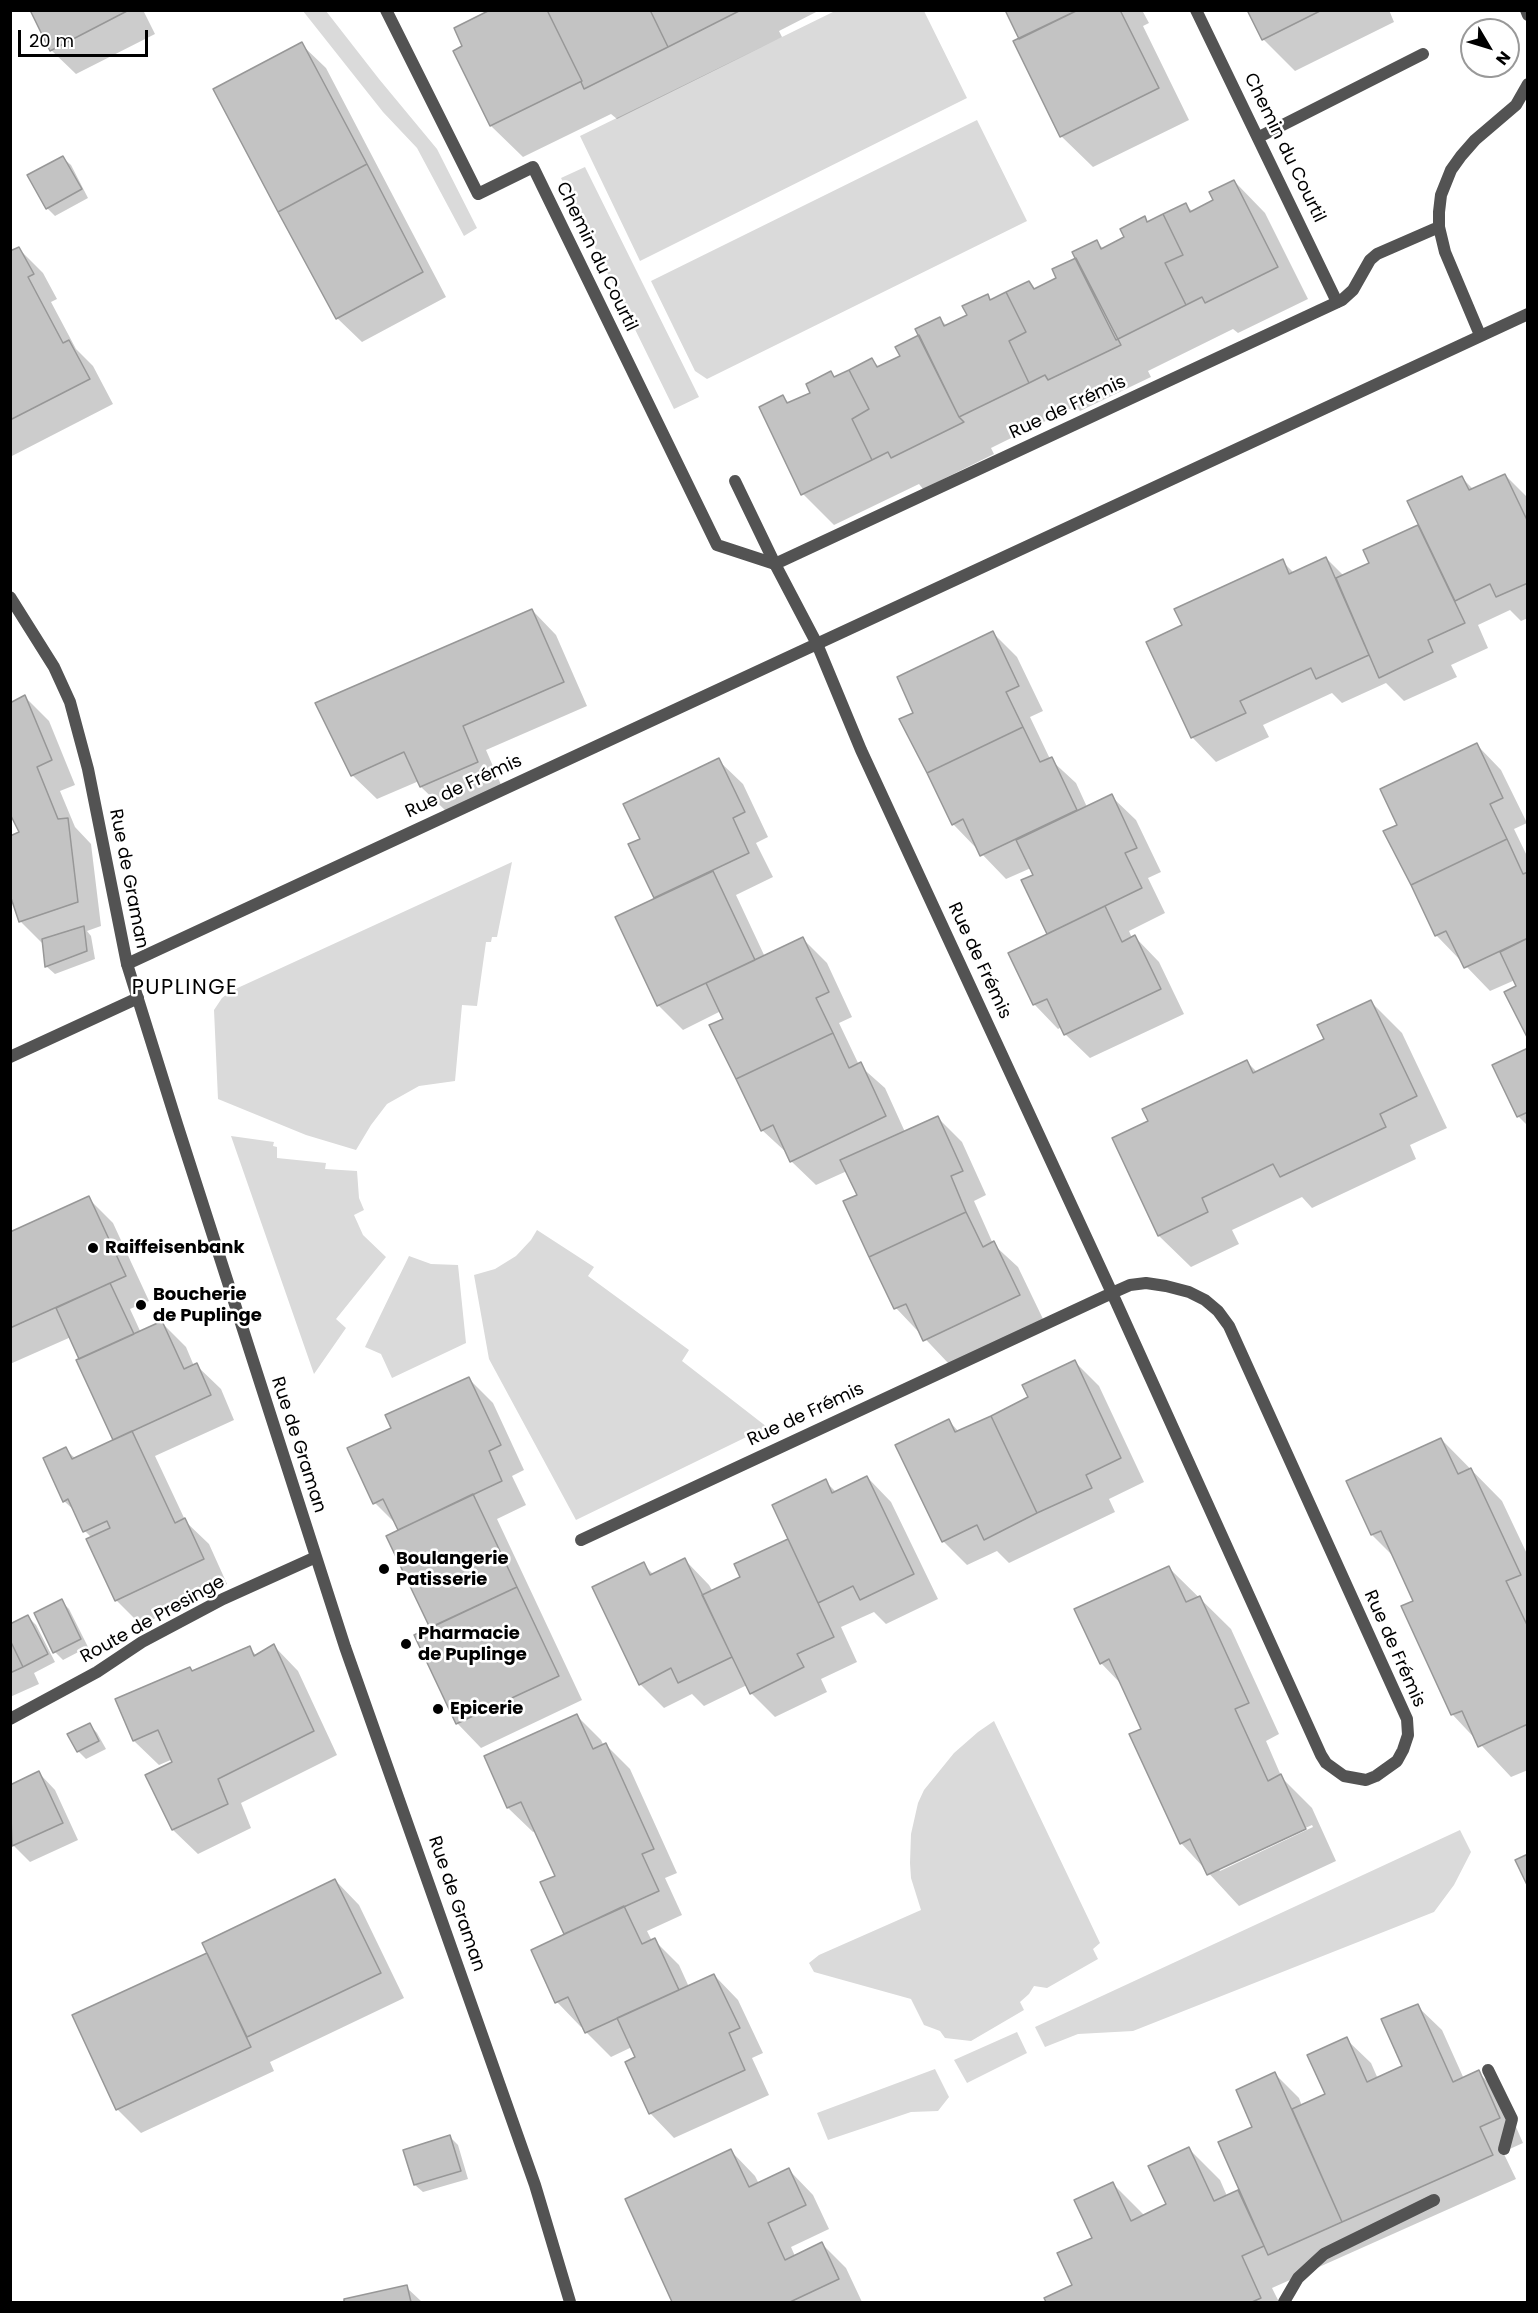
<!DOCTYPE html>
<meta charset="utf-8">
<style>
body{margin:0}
#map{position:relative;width:1538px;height:2313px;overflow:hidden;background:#fff;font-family:Poppins,sans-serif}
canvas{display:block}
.frame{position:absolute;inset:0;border:12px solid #000;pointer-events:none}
.north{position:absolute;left:1460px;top:18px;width:60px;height:60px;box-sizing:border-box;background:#fff;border:2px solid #999;border-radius:50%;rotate:128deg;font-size:16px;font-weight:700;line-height:24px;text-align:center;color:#000}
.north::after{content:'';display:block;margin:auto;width:21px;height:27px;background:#000;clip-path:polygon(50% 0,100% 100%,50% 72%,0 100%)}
.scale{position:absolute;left:18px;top:30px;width:130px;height:27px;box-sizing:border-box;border:3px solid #000;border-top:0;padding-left:8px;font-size:18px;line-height:21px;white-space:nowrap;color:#000;-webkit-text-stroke:4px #fff;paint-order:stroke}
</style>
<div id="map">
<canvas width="1538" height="2313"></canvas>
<div class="frame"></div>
<div class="north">N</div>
<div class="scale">20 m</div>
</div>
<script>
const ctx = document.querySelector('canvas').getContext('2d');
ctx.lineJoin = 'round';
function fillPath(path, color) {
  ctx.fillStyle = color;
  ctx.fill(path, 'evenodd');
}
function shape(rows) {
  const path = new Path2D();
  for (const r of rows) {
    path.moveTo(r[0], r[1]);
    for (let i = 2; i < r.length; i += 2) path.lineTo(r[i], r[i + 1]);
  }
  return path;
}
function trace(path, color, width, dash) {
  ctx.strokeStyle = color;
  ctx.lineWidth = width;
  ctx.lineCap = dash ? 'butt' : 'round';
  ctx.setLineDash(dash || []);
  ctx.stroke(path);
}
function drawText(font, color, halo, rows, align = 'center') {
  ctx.font = font + ' Poppins,sans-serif';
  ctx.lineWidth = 5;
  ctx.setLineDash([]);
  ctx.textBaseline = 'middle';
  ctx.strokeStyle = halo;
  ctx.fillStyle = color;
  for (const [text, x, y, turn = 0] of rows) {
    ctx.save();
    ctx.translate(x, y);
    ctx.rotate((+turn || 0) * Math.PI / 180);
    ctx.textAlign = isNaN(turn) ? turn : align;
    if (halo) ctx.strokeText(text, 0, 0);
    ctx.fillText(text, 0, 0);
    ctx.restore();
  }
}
fillPath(shape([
 [303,11,326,11,379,79,437,149,477,228,464,236,417,148,383,112],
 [835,11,924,11,967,98,640,261,580,136],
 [977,120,1027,221,707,379,695,371,651,281],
 [585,167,699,397,674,409,561,178],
 [512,862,497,937,492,937,491,942,486,942,477,1006,462,1005,455,1081,419,1086,387,1104,371,1125,356,1150,306,1135,218,1099,214,1010,222,998,231,991],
 [231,1136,274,1142,273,1146,277,1147,277,1158,326,1163,325,1169,357,1171,359,1198,364,1210,354,1215,363,1235,386,1257,336,1319,346,1328,314,1374],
 [537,1230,594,1267,588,1276,689,1350,682,1361,767,1427,576,1520,489,1359,474,1275,495,1269,516,1256,531,1240],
 [409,1256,431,1264,458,1265,466,1343,392,1378,381,1354,365,1347],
 [994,1721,1100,1943,1093,1949,1098,1959,1047,1988,1034,1986,1029,1994,1020,2002,1024,2010,971,2041,945,2038,940,2031,924,2025,911,1999,814,1972,809,1963,819,1955,921,1910,911,1878,910,1863,911,1834,918,1803,924,1790,954,1753,978,1732],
 [1460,1830,1471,1852,1454,1885,1434,1912,1133,2031,1078,2034,1045,2047,1035,2027],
 [1017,2032,1027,2053,967,2083,954,2060],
 [935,2069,949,2097,938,2111,911,2112,828,2140,817,2113]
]), '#dadada');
fillPath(shape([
 [31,10,143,10,155,34,76,74,51,50],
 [493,10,820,10,779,31,782,37,617,119,611,114,523,157,491,126,455,51,464,47],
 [1006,10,1142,10,1149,23,1143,26,1189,120,1093,167,1061,136,1021,39],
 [1249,10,1389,10,1394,22,1295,71,1263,39],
 [301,44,326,68,446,297,362,342,337,318],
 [63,158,71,165,88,198,55,216,47,208],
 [1234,181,1265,213,1308,299,1238,333,1233,329,1148,371,1151,377,1080,411,1076,406,991,448,994,454,923,489,919,484,834,525,803,494,783,397,790,404,812,393,831,373,835,378,872,360,879,367,902,356,919,336,940,319,947,326,969,315,987,296,992,301,1029,282,1036,290,1058,279,1077,258,1096,242,1104,249,1126,238,1144,218,1149,223,1186,205,1193,212,1215,201],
 [19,249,43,273,57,299,51,302,76,349,93,366,113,404,10,457,10,253],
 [1505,475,1528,498,1528,618,1521,621,1510,610,1478,625,1488,648,1451,665,1457,677,1404,701,1386,683,1342,703,1332,693,1263,725,1269,737,1216,762,1192,737,1184,626,1282,561,1294,573,1326,558,1344,576,1371,563,1365,551,1420,526,1462,478,1474,490],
 [532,610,556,635,587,706,486,750,502,787,446,811,421,787,419,781,377,799,352,775],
 [993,633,1017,657,1043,711,1030,717,1050,759,1076,783,1087,807,1111,796,1136,820,1161,872,1148,878,1165,913,1129,931,1132,938,1135,937,1159,962,1184,1014,1090,1058,1065,1034,1062,1027,1058,1029,1034,1004,1049,935,1023,881,1035,875,1031,868,1006,879,953,824,915,714],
 [25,697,49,721,75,785,60,791,75,827,91,844,101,926,87,931,91,936,95,959,55,974,47,967,44,945,20,921],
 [1477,745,1501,770,1527,823,1514,829,1528,858,1528,1036,1518,987,1515,980,1490,991,1436,935,1399,826],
 [718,760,743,784,768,837,756,843,773,877,736,895,765,957,803,939,827,963,852,1017,839,1023,859,1065,885,1088,905,1132,938,1118,962,1142,986,1195,974,1201,990,1237,993,1244,1018,1267,1043,1319,949,1364,896,1308,845,1202,859,1196,847,1171,816,1185,791,1161,788,1154,762,1130,721,1011,683,1030,658,1005,617,917,656,899,630,845,642,839],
 [1371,1002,1402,1033,1447,1128,1410,1145,1416,1159,1312,1208,1302,1197,1232,1230,1239,1244,1191,1267,1159,1236,1114,1139,1150,1122,1246,1061,1257,1072,1326,1040],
 [1528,1049,1528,1126,1518,1116],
 [88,1198,113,1223,149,1301,130,1309,141,1333,162,1323,186,1347,194,1366,196,1365,221,1389,234,1420,155,1456,186,1522,209,1544,227,1584,141,1625,116,1600,92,1538,85,1531,76,1512,64,1501,65,1449,76,1459,115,1441,82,1359,71,1337,10,1364,10,1234],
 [1074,1361,1099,1386,1144,1482,1109,1499,1115,1512,1009,1563,997,1551,967,1565,943,1541,949,1421,959,1432,1030,1398],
 [468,1378,493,1403,524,1470,512,1476,526,1505,497,1519,582,1700,481,1748,457,1723,432,1629,400,1531,397,1525,375,1503,393,1428],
 [1441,1439,1502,1501,1528,1556,1528,1770,1511,1777,1452,1714,1415,1601,1394,1557,1372,1535,1348,1482],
 [867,1477,891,1502,938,1599,886,1624,874,1612,841,1627,857,1662,821,1679,827,1692,775,1717,751,1693,747,1685,704,1706,692,1694,664,1708,640,1684,643,1564,654,1575,685,1560,709,1585,713,1592,742,1578,790,1540,825,1481,836,1492],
 [1169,1568,1231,1629,1279,1734,1266,1741,1282,1778,1312,1808,1336,1861,1239,1906,1181,1843,1143,1730,1122,1685,1101,1663],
 [1312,1825,1313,1827,1220,1871,1218,1868],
 [61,1601,69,1609,88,1647,63,1660,55,1652],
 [28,1617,36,1625,55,1662,34,1673,39,1684,10,1697,10,1626],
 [274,1646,298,1671,337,1755,241,1803,251,1828,198,1854,173,1830,147,1775,174,1763,173,1759,159,1765,134,1741,117,1700,193,1672,249,1648,257,1656],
 [577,1716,601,1740,604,1746,606,1745,630,1769,677,1873,665,1878,682,1915,647,1931,652,1941,654,1940,679,1965,689,1987,714,1975,738,2000,763,2053,752,2058,769,2095,674,2138,650,2113,637,2057,632,2047,611,2057,586,2032,583,2026,581,2027,557,2002,566,1935,542,1883,557,1876,536,1831,533,1832,508,1808,486,1757],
 [90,1725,97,1733,106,1749,86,1759,78,1751,69,1735],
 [39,1773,55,1790,78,1840,30,1862,13,1845,10,1840,10,1786],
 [335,1880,359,1905,404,1998,270,2062,274,2071,141,2133,117,2109,209,1953],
 [1417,2006,1442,2030,1464,2079,1478,2072,1503,2097,1523,2143,1503,2152,1516,2179,1272,2288,1279,2302,1047,2302,1046,2299,1074,2286,1113,2184,1145,2216,1168,2205,1189,2149,1220,2180,1227,2196,1238,2191,1243,2197,1254,2128,1275,2074,1299,2098,1302,2106,1327,2095,1346,2039,1371,2063,1378,2079,1404,2067],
 [450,2137,458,2145,468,2179,423,2192,415,2185],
 [731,2151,755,2176,759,2184,789,2170,813,2195,829,2229,791,2247,795,2256,822,2244,846,2268,862,2302,674,2302,627,2200],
 [406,2287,422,2302,346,2302,345,2300]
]), '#0003');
const building = shape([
 [30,10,129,10,50,51,30,10],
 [490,10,547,10,582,81,490,126,453,51,462,46,454,28,490,10],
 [547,10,650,10,668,47,584,89,581,82,582,81,547,10],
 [650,10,741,10,668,47,650,10],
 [1005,10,1078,10,1019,39,1005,10],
 [1078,10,1120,10,1159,88,1060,137,1013,41,1078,10],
 [1247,10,1322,10,1262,40,1247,10],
 [302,42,367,164,278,212,213,89,302,42],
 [63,156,82,189,46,209,27,175,63,156],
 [367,164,423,272,336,319,278,212,367,164],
 [1234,180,1278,267,1205,303,1202,297,1186,305,1165,263,1183,255,1163,214,1186,203,1190,212,1213,200,1209,192,1234,180],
 [1163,214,1183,255,1165,263,1186,305,1116,340,1072,252,1097,240,1101,249,1124,237,1120,229,1145,216,1147,222,1163,214],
 [19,247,34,274,28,277,63,343,69,340,90,379,10,420,10,251,19,247],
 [1076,258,1121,345,1048,380,1045,375,1029,383,1009,341,1026,332,1006,292,1029,281,1034,289,1056,278,1052,269,1076,258],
 [1006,292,1026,332,1009,341,1029,383,959,417,915,329,940,317,944,326,967,315,962,306,988,294,990,300,1006,292],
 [919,335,959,417,964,422,891,458,888,452,872,460,852,419,869,409,849,370,872,358,877,367,900,356,895,347,919,335],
 [849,370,869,409,852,419,872,460,801,495,759,407,783,395,787,403,810,393,806,384,831,371,834,377,849,370],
 [1505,474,1528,522,1528,583,1496,597,1490,584,1455,601,1407,501,1462,476,1469,490,1505,474],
 [1418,525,1465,623,1428,640,1433,652,1379,678,1336,578,1369,563,1363,550,1418,525],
 [1326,557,1369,655,1316,679,1311,668,1240,701,1246,713,1191,738,1146,642,1182,625,1174,609,1283,559,1289,574,1326,557],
 [532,609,564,682,463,726,478,762,420,787,404,752,351,776,315,703,532,609],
 [993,631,1019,686,1006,692,1023,727,927,773,899,719,913,713,897,677,993,631],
 [25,695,52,760,37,767,58,819,68,818,78,902,19,922,10,895,10,836,19,832,10,814,10,703,25,695],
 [1023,727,1040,762,1052,757,1077,810,980,856,963,819,952,825,927,773,1023,727],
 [1477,743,1503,798,1490,804,1507,839,1411,885,1383,831,1397,825,1380,789,1477,743],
 [719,758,745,812,733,818,749,853,654,898,628,844,640,839,623,804,719,758],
 [1112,794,1137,848,1125,853,1142,888,1047,934,1021,880,1033,875,1016,840,1112,794],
 [1507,839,1523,874,1528,872,1528,938,1464,968,1446,931,1435,936,1411,885,1507,839],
 [713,871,755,960,657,1006,615,917,713,871],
 [1105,906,1122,942,1135,935,1161,989,1064,1035,1047,999,1033,1005,1008,953,1105,906],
 [84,926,87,951,45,967,42,939,84,926],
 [803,937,829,992,816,998,833,1033,736,1079,709,1025,723,1019,706,983,803,937],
 [1528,938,1528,1039,1504,992,1516,986,1500,952,1528,938],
 [1371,1000,1417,1096,1380,1114,1386,1127,1280,1177,1273,1164,1202,1198,1208,1212,1158,1236,1112,1138,1148,1121,1142,1109,1247,1060,1253,1073,1324,1039,1317,1025,1371,1000],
 [833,1033,849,1068,861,1062,886,1116,790,1162,773,1125,761,1131,736,1079,833,1033],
 [1528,1048,1528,1112,1517,1117,1492,1065,1528,1048],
 [938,1116,963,1171,951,1176,966,1212,869,1257,843,1201,857,1195,840,1160,938,1116],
 [89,1196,126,1276,10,1328,10,1232,89,1196],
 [966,1212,983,1247,994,1241,1020,1295,923,1341,906,1304,894,1309,869,1257,966,1212],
 [110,1283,134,1334,79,1359,56,1308,110,1283],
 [162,1321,184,1369,197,1363,211,1395,113,1440,76,1360,162,1321],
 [1075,1360,1121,1458,1086,1475,1092,1488,1037,1513,991,1416,1028,1397,1022,1385,1075,1360],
 [469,1377,501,1445,489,1451,502,1481,398,1530,383,1499,373,1504,347,1448,391,1428,385,1415,469,1377],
 [991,1416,1037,1513,984,1540,977,1525,942,1542,895,1445,949,1419,955,1432,991,1416],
 [132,1431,175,1523,185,1518,204,1559,115,1601,86,1539,110,1528,107,1521,83,1532,68,1499,63,1502,43,1458,66,1447,72,1459,132,1431],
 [1441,1438,1458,1474,1471,1468,1521,1575,1506,1581,1528,1627,1528,1724,1478,1747,1462,1711,1451,1715,1401,1606,1413,1601,1381,1531,1371,1535,1346,1481,1441,1438],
 [867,1476,914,1574,860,1600,853,1586,818,1603,772,1505,826,1479,832,1493,867,1476],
 [473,1494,517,1587,430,1628,386,1536,473,1494],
 [788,1539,834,1637,797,1654,804,1667,750,1694,702,1595,740,1577,734,1564,788,1539],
 [685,1558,732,1657,678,1683,671,1668,639,1685,592,1587,644,1562,650,1575,685,1558],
 [1169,1566,1186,1602,1200,1596,1249,1703,1235,1709,1268,1781,1281,1774,1306,1829,1207,1875,1190,1839,1180,1844,1129,1734,1141,1729,1109,1659,1100,1664,1074,1609,1169,1566],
 [517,1587,559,1676,456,1724,414,1635,517,1587],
 [62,1599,81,1639,53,1653,34,1613,62,1599],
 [28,1615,48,1654,23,1667,10,1640,10,1624,28,1615],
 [10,1640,23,1667,10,1673,10,1640],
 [274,1644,314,1731,218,1779,228,1804,172,1830,145,1775,172,1762,158,1730,133,1741,115,1699,190,1667,192,1671,250,1646,254,1656,274,1644],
 [577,1714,593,1749,606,1743,654,1849,642,1854,659,1891,564,1934,540,1882,555,1876,521,1802,507,1808,484,1756,577,1714],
 [90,1723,99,1741,77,1752,67,1734,90,1723],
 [39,1771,63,1823,12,1846,10,1785,39,1771],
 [1528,1854,1528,1887,1515,1860,1528,1854],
 [335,1879,381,1973,247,2037,202,1943,335,1879],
 [624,1906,642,1944,655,1938,679,1990,585,2033,568,1997,555,2003,531,1950,624,1906],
 [207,1953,251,2047,116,2110,72,2015,207,1953],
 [714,1974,740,2028,729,2033,745,2070,649,2114,625,2062,635,2057,617,2018,714,1974],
 [1418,2004,1453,2082,1479,2070,1500,2118,1480,2127,1493,2155,1342,2222,1292,2109,1325,2094,1307,2055,1347,2037,1367,2082,1402,2066,1381,2019,1418,2004],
 [1275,2072,1342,2222,1268,2255,1218,2142,1252,2127,1236,2090,1275,2072],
 [450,2135,461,2171,414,2185,403,2150,450,2135],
 [1189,2147,1214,2201,1238,2190,1264,2246,1242,2256,1261,2298,1252,2302,1046,2302,1044,2298,1072,2285,1057,2253,1092,2238,1074,2200,1113,2182,1131,2221,1166,2204,1148,2166,1189,2147],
 [731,2149,749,2187,789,2168,806,2205,768,2223,785,2260,822,2242,839,2279,790,2302,672,2302,625,2199,731,2149],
 [407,2285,411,2302,344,2302,344,2299,407,2285]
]);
fillPath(building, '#c3c3c3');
trace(building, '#979797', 1.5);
trace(shape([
 [735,481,775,564],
 [10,1057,138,998],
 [1488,2070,1512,2119,1504,2149],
 [1284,2302,1298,2278,1324,2254,1434,2200]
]), '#535353', 12);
trace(shape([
 [386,10,478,194,533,167,717,545,775,564],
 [1196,10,1337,302],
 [1259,137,1423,54]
]), '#535353', 12);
trace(shape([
 [1526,10,1528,15],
 [1480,335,1445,252,1439,227,1439,212,1441,195,1451,170,1461,156,1475,140,1516,105,1528,84],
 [127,964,1528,314],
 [1146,1283,1166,1286,1189,1292,1205,1300,1218,1311,1229,1326,1407,1719,1408,1735,1403,1750,1397,1761,1376,1776,1366,1780,1344,1776,1326,1763,1321,1755,1112,1293,1130,1285,1146,1283],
 [581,1540,1112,1293,861,750,817,644,775,564,1342,300,1353,290,1370,260,1377,254,1439,227]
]), '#535353', 12);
trace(shape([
 [10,597,54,667,70,702,88,769,127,964,177,1124,345,1647,535,2185,570,2302],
 [10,1719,97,1672,142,1642,223,1599,316,1557]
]), '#535353', 12);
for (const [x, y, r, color] of [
 [93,1248,6,"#000"],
 [141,1305,6,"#000"],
 [384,1569,6,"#000"],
 [406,1644,6,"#000"],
 [438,1709,6,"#000"]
]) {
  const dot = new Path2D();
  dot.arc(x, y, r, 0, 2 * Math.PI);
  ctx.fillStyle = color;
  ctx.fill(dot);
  trace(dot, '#fff', 2);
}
drawText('18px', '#000', '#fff', [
 ["Chemin du Courtil",1284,148,64],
 ["Chemin du Courtil",596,257,64],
 ["Rue de Frémis",1068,408,-25],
 ["Rue de Frémis",464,787,-25],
 ["Rue de Graman",128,879,79],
 ["Rue de Frémis",979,961,65],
 ["Rue de Frémis",806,1415,-25],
 ["Rue de Graman",298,1445,72],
 ["Route de Presinge",153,1620,-29],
 ["Rue de Frémis",1394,1649,66],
 ["Rue de Graman",456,1904,71]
]);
drawText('bold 18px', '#000', '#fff', [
 ["Raiffeisenbank",105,1248],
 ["Boucherie",153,1295],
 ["de Puplinge",153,1316],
 ["Boulangerie",396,1559],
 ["Patisserie",396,1580],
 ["Pharmacie",418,1634],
 ["de Puplinge",418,1655],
 ["Epicerie",450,1709]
], 'left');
ctx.letterSpacing = '1.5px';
drawText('21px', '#000', '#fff', [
 ["PUPLINGE",185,989]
]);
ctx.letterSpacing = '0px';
</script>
